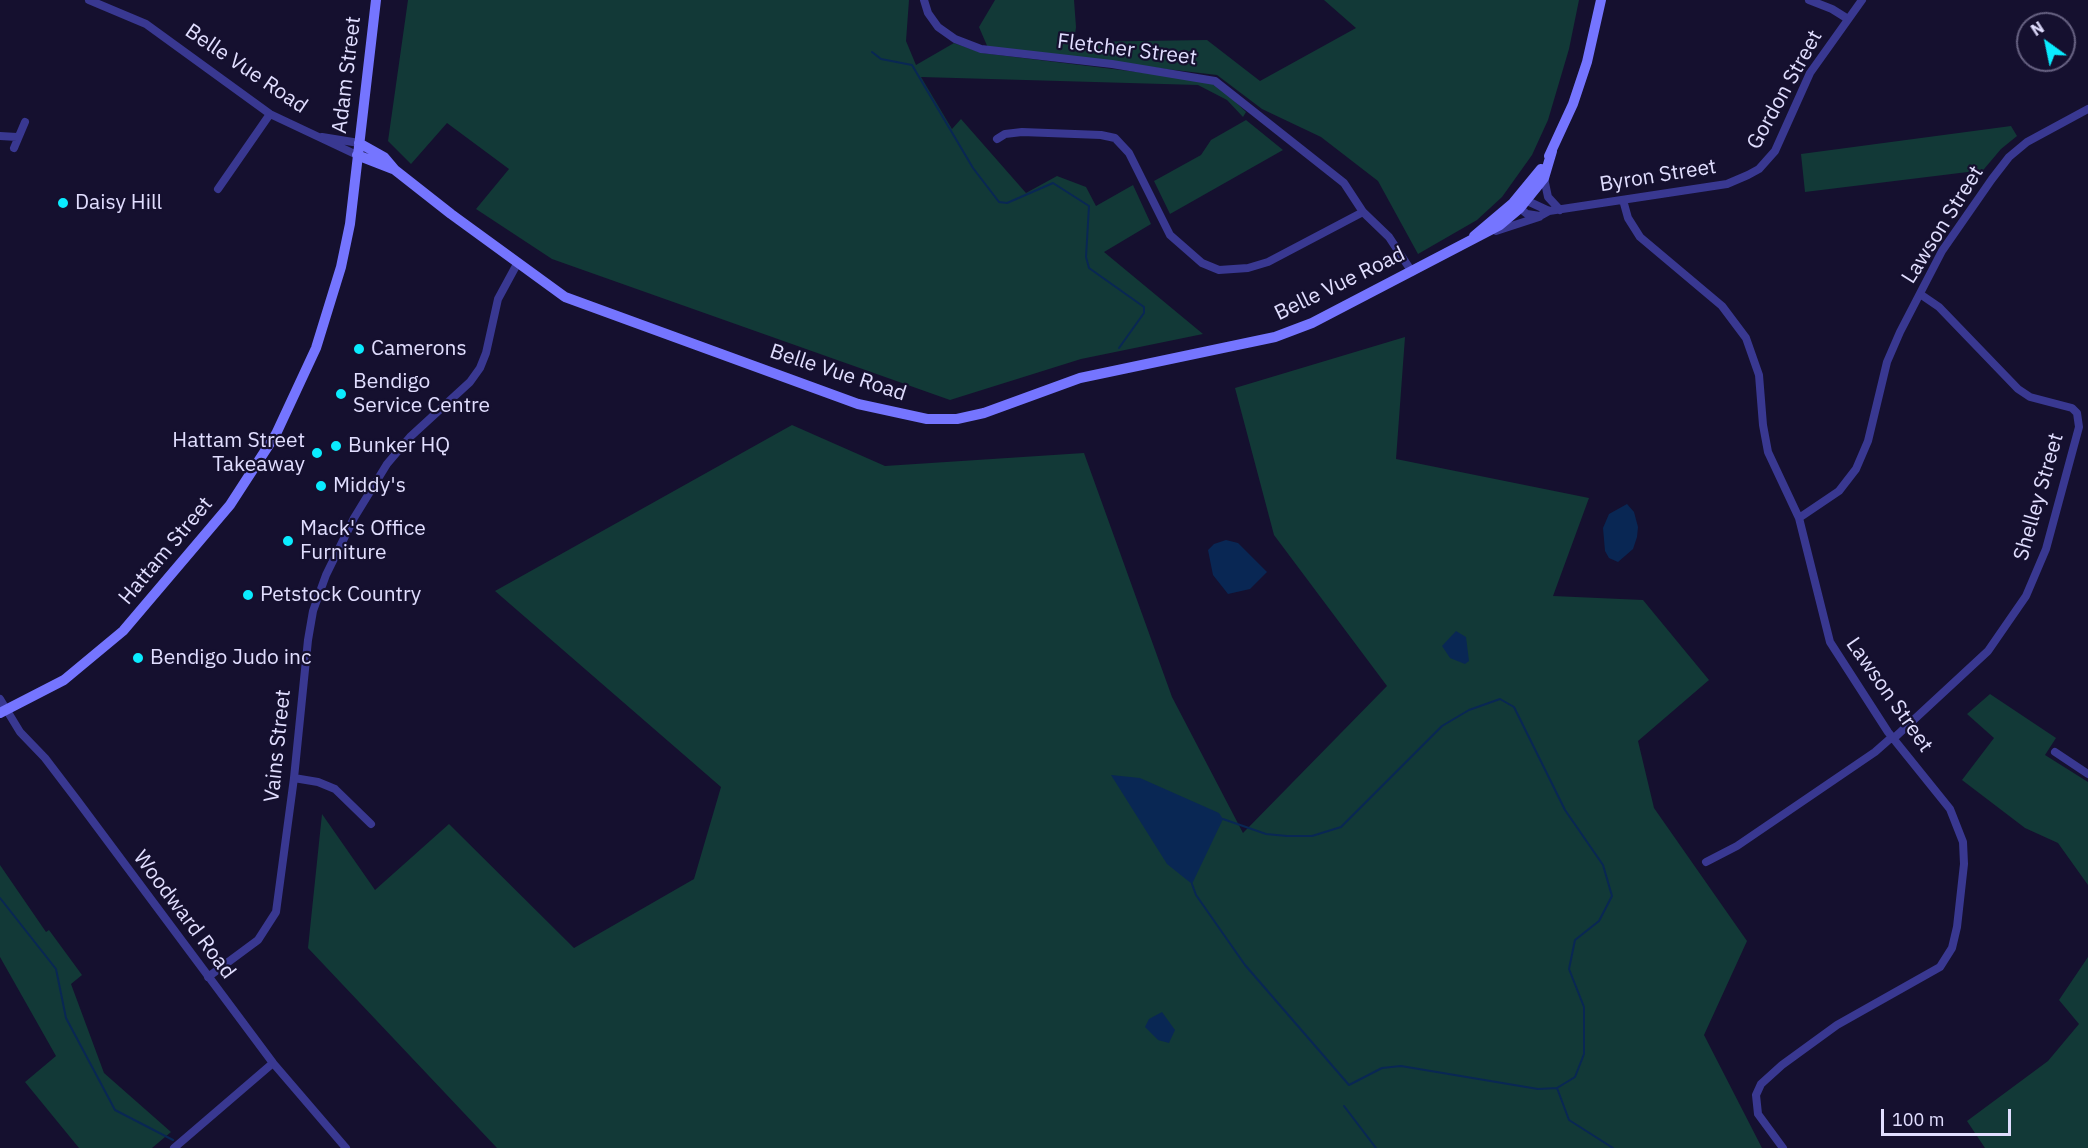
<!DOCTYPE html>
<style>
body{margin:0}
#map{position:relative;width:2088px;height:1148px;overflow:hidden;background:#15102f;font-family:"IBM Plex Sans",sans-serif}
canvas{display:block}
.north{position:absolute;left:2016px;top:12px;width:60px;height:60px;box-sizing:border-box;background:#15102f;border:2px solid #676282;border-radius:50%;rotate:327deg;font-size:16px;font-weight:700;line-height:24px;text-align:center;color:#e1deff}
.north::after{content:'';display:block;margin:auto;width:21px;height:27px;background:#0aecff;clip-path:polygon(50% 0,100% 100%,50% 72%,0 100%)}
.scale{position:absolute;left:1881px;top:1109px;width:130px;height:27px;box-sizing:border-box;border:3px solid #e1deff;border-top:0;padding-left:8px;font-size:18px;line-height:21px;white-space:nowrap;color:#e1deff;-webkit-text-stroke:4px #15102f;paint-order:stroke}
</style>
<div id="map">
<canvas width="2088" height="1148"></canvas>
<div class="north">N</div>
<div class="scale">100 m</div>
</div>
<script>
const ctx = document.querySelector('canvas').getContext('2d');
ctx.lineJoin = 'round';
function fillPath(path, color) {
  ctx.fillStyle = color;
  ctx.fill(path, 'evenodd');
}
function shape(rows) {
  const path = new Path2D();
  for (const r of rows) {
    path.moveTo(r[0], r[1]);
    for (let i = 2; i < r.length; i += 2) path.lineTo(r[i], r[i + 1]);
  }
  return path;
}
function trace(path, color, width, dash) {
  ctx.strokeStyle = color;
  ctx.lineWidth = width;
  ctx.lineCap = dash ? 'butt' : 'round';
  ctx.setLineDash(dash || []);
  ctx.stroke(path);
}
function drawText(font, color, halo, rows, align = 'center') {
  ctx.font = font + ' "IBM Plex Sans",sans-serif';
  ctx.lineWidth = 4.5;
  ctx.setLineDash([]);
  ctx.textBaseline = 'middle';
  ctx.strokeStyle = halo;
  ctx.fillStyle = color;
  for (const [text, x, y, turn = 0] of rows) {
    ctx.save();
    ctx.translate(x, y);
    ctx.rotate((+turn || 0) * Math.PI / 180);
    ctx.textAlign = isNaN(turn) ? turn : align;
    if (halo) ctx.strokeText(text, 0, 0);
    ctx.fillText(text, 0, 0);
    ctx.restore();
  }
}
fillPath(shape([
 [408,0,909,0,906,41,916,65,954,43,982,53,1203,80,1219,86,1246,112,1243,117,1227,100,1198,85,921,77,952,129,961,119,1026,193,1057,176,1086,187,1096,206,1133,185,1151,224,1104,252,1203,334,1081,359,950,400,552,259,476,209,509,169,447,123,411,164,388,141],
 [995,0,1074,0,1076,27,1074,42,1207,40,1260,81,1356,28,1324,0,1579,0,1569,49,1548,120,1532,155,1502,197,1477,220,1418,254,1378,181,1321,137,1262,109,1217,75,988,48,979,27],
 [1246,120,1283,150,1170,214,1154,181,1201,155,1211,140],
 [2011,126,2017,136,2001,149,1979,175,1976,171,1805,192,1801,154],
 [1405,337,1396,459,1589,498,1553,596,1643,600,1709,680,1638,741,1654,808,1747,941,1704,1035,1762,1148,497,1148,308,948,322,814,375,890,449,824,574,948,694,879,721,787,495,591,792,425,885,466,1084,453,1172,697,1243,833,1387,686,1274,535,1235,388],
 [1990,694,2056,738,2045,755,2088,782,2088,885,2058,843,2025,828,1962,780,1994,738,1967,714],
 [0,865,46,932,49,930,82,975,71,984,104,1073,171,1132,152,1148,79,1148,25,1082,56,1056,0,957],
 [2088,957,2088,1148,1985,1148,1967,1121,2048,1061,2079,1024,2059,1000]
]), '#123937');
fillPath(shape([
 [1627,504,1634,512,1638,527,1637,537,1633,549,1618,562,1609,558,1605,551,1603,528,1609,514],
 [1226,540,1238,543,1267,572,1250,589,1228,594,1213,575,1208,550,1214,544],
 [1456,631,1466,637,1469,661,1465,664,1450,658,1442,646],
 [1111,775,1140,778,1219,813,1223,819,1192,884,1167,864],
 [1162,1012,1175,1030,1169,1043,1158,1040,1145,1027,1149,1019]
]), '#092754');
trace(shape([
 [872,52,881,59,912,65,973,168,999,202,1007,203,1053,183,1089,206,1086,257,1089,268,1144,307,1144,313,1119,348],
 [1192,884,1196,895,1245,965,1349,1085,1382,1068,1401,1066,1538,1089,1557,1088,1575,1077,1584,1054,1584,1007,1569,969,1575,940,1599,921,1612,896,1603,865,1565,810,1514,707,1500,699,1469,710,1442,726,1341,827,1312,836,1287,836,1266,834,1223,819],
 [0,898,56,969,66,1018,115,1110,173,1140],
 [1557,1088,1569,1120,1613,1148],
 [1344,1106,1376,1148]
]), '#092754', 2);
trace(shape([
 [89,0,146,24,270,114,357,155],
 [924,0,928,13,938,27,955,39,981,49,1112,64,1215,81,1344,183,1363,212,1389,237,1412,272],
 [1809,0,1832,9,1848,19],
 [0,136,17,137],
 [322,137,359,143],
 [997,139,1005,134,1022,132,1101,135,1115,138,1129,153,1170,235,1202,263,1219,270,1248,268,1268,262,1363,212],
 [14,148,25,122],
 [1544,178,1548,197,1560,210],
 [218,189,270,114],
 [1523,199,1549,211],
 [1623,200,1628,218,1640,237,1722,306,1746,338,1759,375,1763,425,1768,452,1799,518,1830,642,1888,732,1950,809,1963,842,1964,864,1957,927,1952,948,1940,967,1837,1025,1782,1065,1761,1084,1756,1095,1758,1114,1783,1148],
 [1517,206,1527,214,1540,216,1549,211,1727,184,1748,175,1759,169,1775,151,1810,73,1862,0],
 [1496,231,1539,217],
 [1799,518,1839,491,1856,469,1868,441,1887,362,1900,332,1942,251,1992,179,2009,157,2027,142,2088,109],
 [0,699,20,732,45,758,77,800,273,1063,346,1148],
 [1893,739,1988,651,2026,596,2046,549,2079,427,2077,413,2072,408,2030,397,2018,389,1939,307,1920,294],
 [2055,752,2088,774],
 [294,778,318,782,335,789,371,824],
 [1706,862,1737,846,1875,752,1892,737],
 [208,977,258,940,276,912,294,778,308,640,313,611,326,575,354,518,387,464,410,437,470,382,480,368,486,353,498,299,517,264],
 [174,1148,273,1063]
]), '#393891', 8);
trace(shape([
 [359,143,384,157,395,170,451,214,565,297,858,404,927,419,957,419,984,413,1080,378,1275,337,1312,323,1500,225,1519,209,1544,178,1552,151],
 [357,155,393,169],
 [1549,156,1573,104,1587,62,1601,0],
 [1474,236,1513,203,1541,169],
 [0,713,64,680,123,631,230,505,276,434,316,348,341,267,350,224,376,0]
]), '#7575ff', 10);
for (const [x, y, r, color] of [
 [63,203,6,"#0aecff"],
 [359,349,6,"#0aecff"],
 [341,394,6,"#0aecff"],
 [336,446,6,"#0aecff"],
 [317,453,6,"#0aecff"],
 [321,486,6,"#0aecff"],
 [288,541,6,"#0aecff"],
 [248,595,6,"#0aecff"],
 [138,658,6,"#0aecff"]
]) {
  const dot = new Path2D();
  dot.arc(x, y, r, 0, 2 * Math.PI);
  ctx.fillStyle = color;
  ctx.fill(dot);
  trace(dot, '#15102f', 2);
}
drawText('21px', '#e1deff', '#15102f', [
 ["Fletcher Street",1127,50,7],
 ["Belle Vue Road",246,69,34],
 ["Adam Street",347,75,-83],
 ["Gordon Street",1785,90,-61],
 ["Byron Street",1658,176,-9],
 ["Lawson Street",1943,225,-58],
 ["Belle Vue Road",1340,284,-26],
 ["Belle Vue Road",838,373,18],
 ["Shelley Street",2039,497,-74],
 ["Hattam Street",166,551,-50],
 ["Lawson Street",1889,695,55],
 ["Vains Street",278,746,-84],
 ["Woodward Road",184,915,53]
]);
drawText('21px', '#e1deff', '#15102f', [
 ["Daisy Hill",75,203],
 ["Camerons",371,349],
 ["Bendigo",353,382],
 ["Service Centre",353,406],
 ["Hattam Street",305,441,"right"],
 ["Takeaway",305,465,"right"],
 ["Bunker HQ",348,446],
 ["Middy's",333,486],
 ["Mack's Office",300,529],
 ["Furniture",300,553],
 ["Petstock Country",260,595],
 ["Bendigo Judo inc",150,658]
], 'left');
</script>
